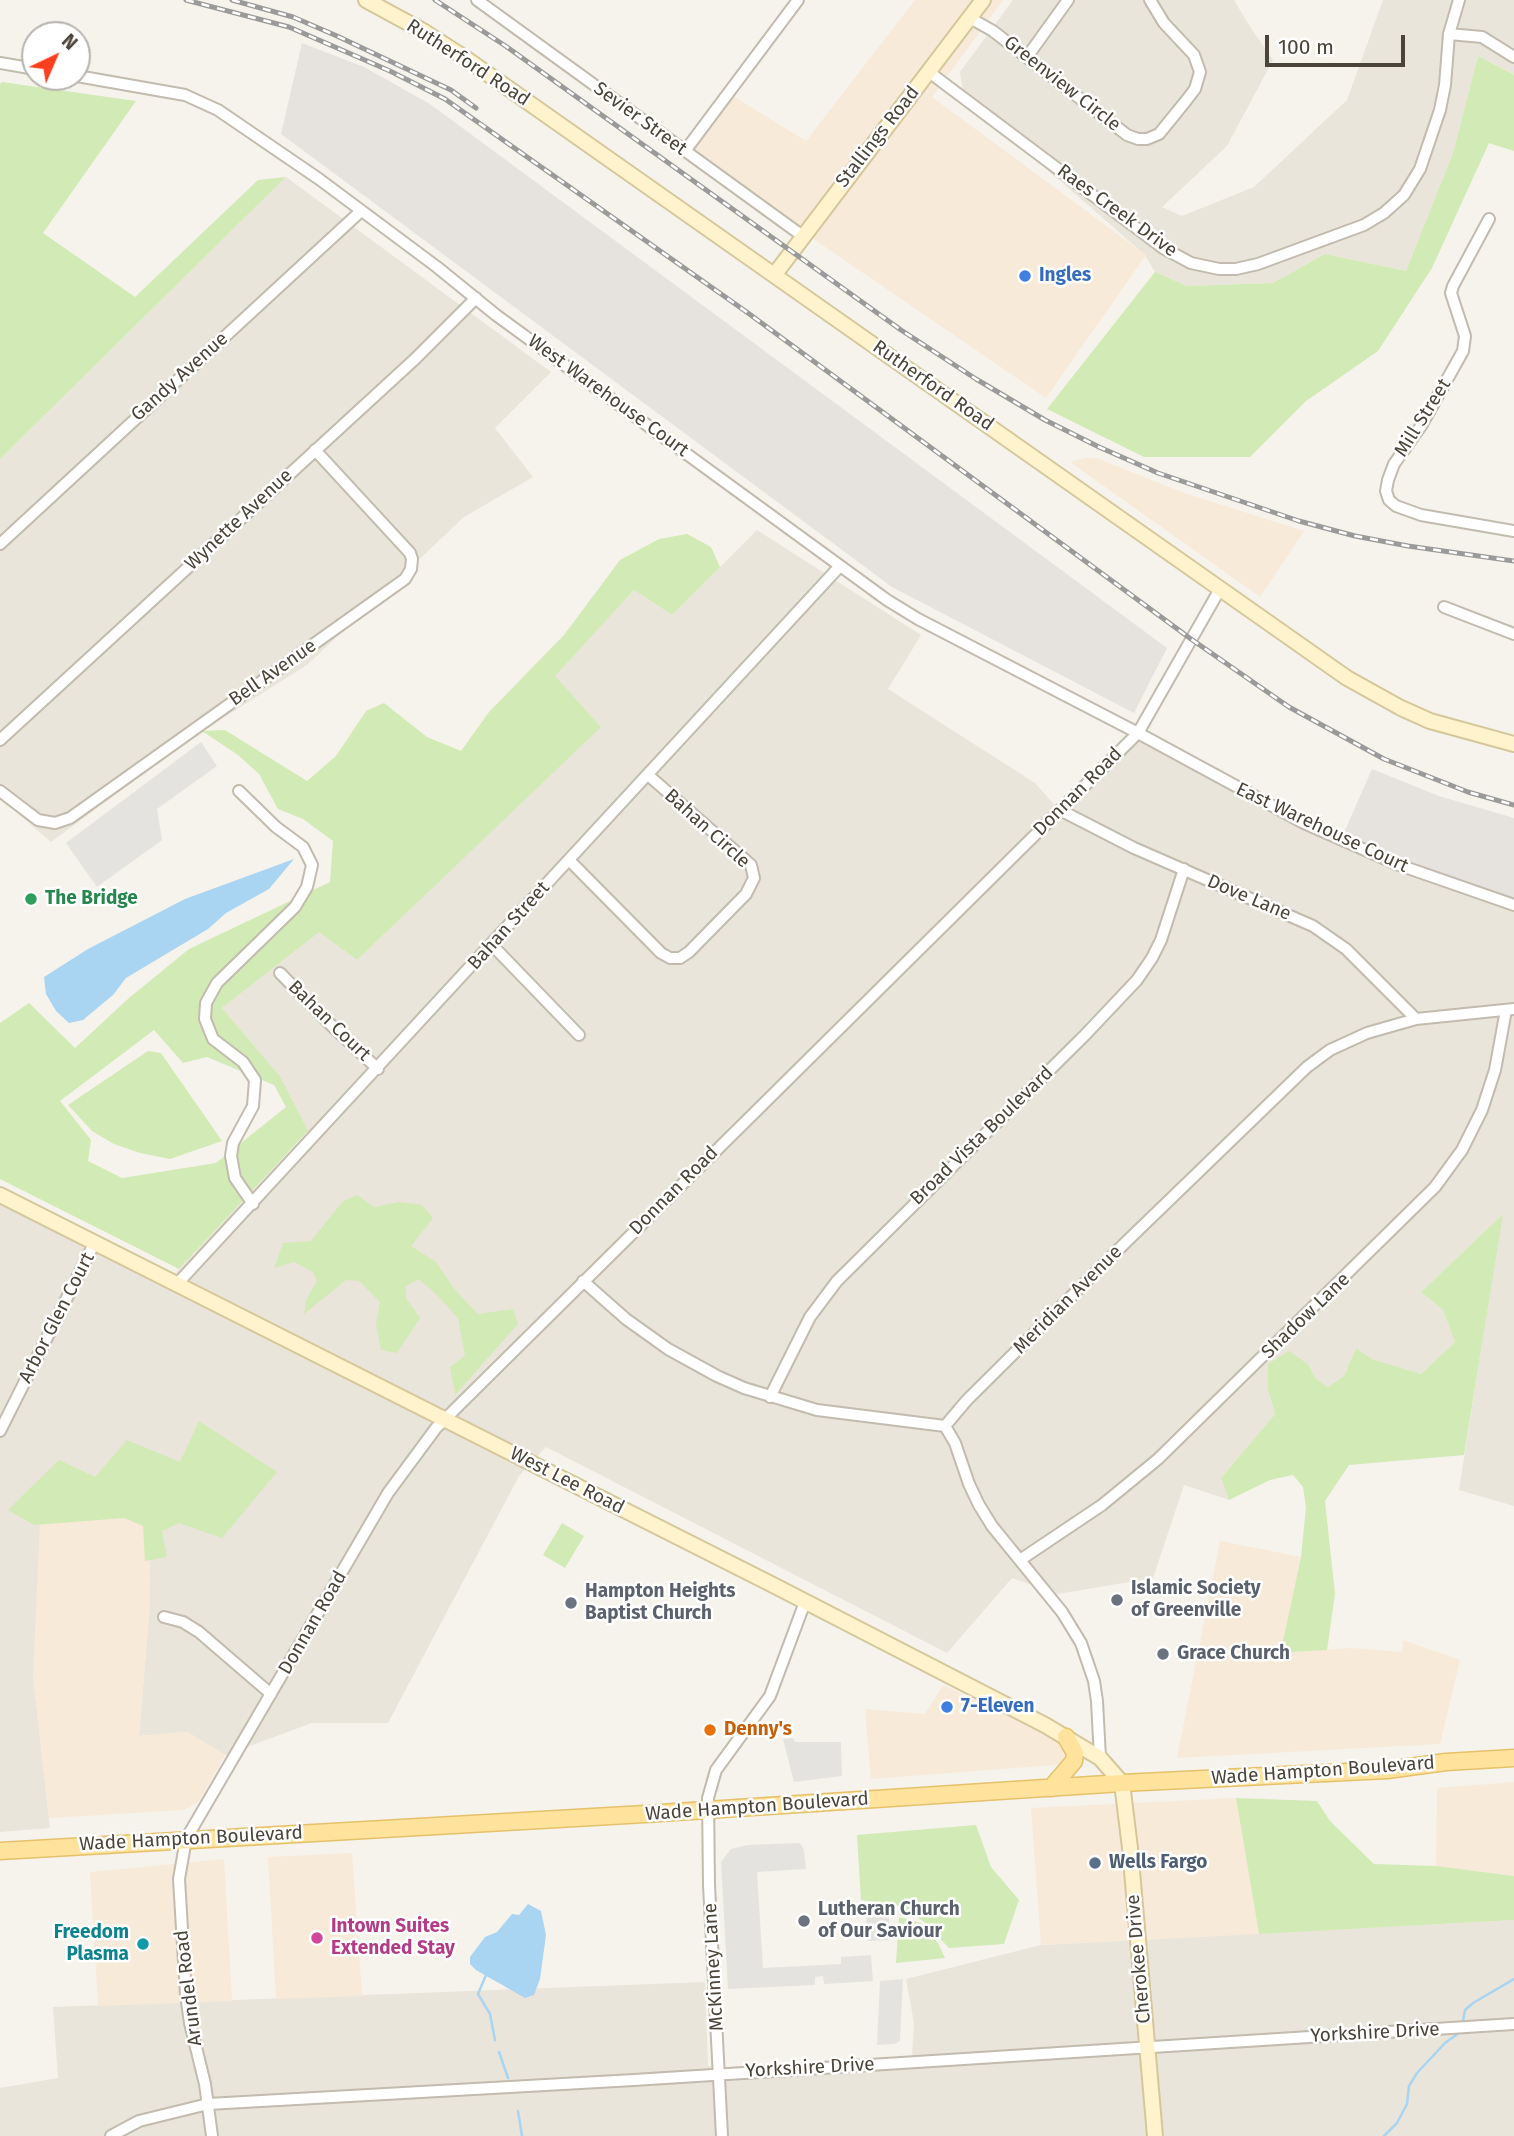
<!DOCTYPE html>
<style>
body{margin:0}
#map{position:relative;width:1514px;height:2136px;overflow:hidden;background:#f6f3ec;font-family:"Fira Sans",sans-serif}
canvas{display:block}
.north{position:absolute;left:21px;top:21px;width:70px;height:70px;box-sizing:border-box;background:#fff;border:2px solid #b7b4b0;border-radius:50%;rotate:44deg;font-size:19px;font-weight:700;line-height:28px;text-align:center;color:#4b4439}
.north::after{content:'';display:block;margin:auto;width:24px;height:32px;background:#fc3f1d;clip-path:polygon(50% 0,100% 100%,50% 72%,0 100%)}
.scale{position:absolute;left:1265px;top:35px;width:140px;height:32px;box-sizing:border-box;border:4px solid #4b4439;border-top:0;padding-left:9px;font-size:21px;line-height:24px;white-space:nowrap;color:#4b4439;-webkit-text-stroke:5px #fff;paint-order:stroke}
</style>
<div id="map">
<canvas width="1514" height="2136"></canvas>
<div class="north">N</div>
<div class="scale">100 m</div>
</div>
<script>
const ctx = document.querySelector('canvas').getContext('2d');
ctx.lineJoin = 'round';
function fillPath(path, color) {
  ctx.fillStyle = color;
  ctx.fill(path, 'evenodd');
}
function shape(rows) {
  const path = new Path2D();
  for (const r of rows) {
    path.moveTo(r[0], r[1]);
    for (let i = 2; i < r.length; i += 2) path.lineTo(r[i], r[i + 1]);
  }
  return path;
}
function trace(path, color, width, dash) {
  ctx.strokeStyle = color;
  ctx.lineWidth = width;
  ctx.lineCap = dash ? 'butt' : 'round';
  ctx.setLineDash(dash || []);
  ctx.stroke(path);
}
function drawText(font, color, halo, rows, align = 'center') {
  ctx.font = font + ' "Fira Sans",sans-serif';
  ctx.lineWidth = 5;
  ctx.setLineDash([]);
  ctx.textBaseline = 'middle';
  ctx.strokeStyle = halo;
  ctx.fillStyle = color;
  for (const [text, x, y, turn = 0] of rows) {
    ctx.save();
    ctx.translate(x, y);
    ctx.rotate((+turn || 0) * Math.PI / 180);
    ctx.textAlign = isNaN(turn) ? turn : align;
    if (halo) ctx.strokeText(text, 0, 0);
    ctx.fillText(text, 0, 0);
    ctx.restore();
  }
}
fillPath(shape([
 [1013,0,1234,0,1247,22,1273,60,1227,146,1162,207,1182,216,1254,187,1347,100,1383,0,1514,0,1514,75,1478,56,1453,153,1406,271,1325,254,1273,283,1187,286,1155,272,1145,255,964,97,960,72],
 [286,177,551,372,495,428,533,477,464,517,307,665,202,731,51,842,0,798,0,459],
 [757,530,921,635,888,689,1035,783,1057,808,1135,731,1253,797,1514,910,1514,1506,1459,1490,1502,1215,1421,1292,1443,1310,1455,1342,1421,1374,1372,1359,1356,1348,1344,1376,1328,1387,1315,1378,1309,1365,1268,1390,1275,1414,1221,1478,1229,1500,1184,1485,1153,1578,1058,1594,1012,1578,947,1653,546,1447,519,1476,388,1723,312,1723,225,1755,187,1732,139,1736,150,1601,149,1514,33,1675,50,1828,0,1832,0,1205,164,1285,308,1132,280,1076,222,1008,319,931,357,960,600,726,554,676,634,590,672,615],
 [1514,1920,1514,2136,0,2136,0,2088,58,2078,53,2007,705,1982,708,2066,728,2067,912,2057,914,2023,906,1979,1041,1945]
]), '#eae5da');
fillPath(shape([
 [915,0,1003,0,932,97,1146,255,1046,398,685,151,728,93,806,141],
 [1085,458,1097,458,1184,493,1304,531,1260,597,1070,462],
 [149,1514,150,1601,139,1736,187,1732,225,1755,199,1801,184,1810,49,1818,33,1675,40,1521],
 [1220,1541,1301,1557,1280,1660,1291,1652,1351,1648,1402,1652,1403,1640,1460,1660,1440,1744,1177,1758],
 [943,1685,1088,1753,1055,1765,871,1779,865,1709,925,1714],
 [1514,1782,1514,1876,1436,1866,1437,1788],
 [1236,1798,1259,1934,1041,1945,1031,1808],
 [352,1853,362,1996,276,1999,268,1857],
 [224,1859,232,2001,98,2006,90,1872]
]), '#f7ead8');
fillPath(shape([
 [302,43,364,67,430,104,1167,648,1134,713,892,587,281,134],
 [1372,769,1439,796,1514,818,1514,910,1339,844]
]), '#e6e2dd');
fillPath(shape([
 [1478,56,1514,75,1514,151,1489,143,1432,268,1378,351,1306,401,1250,457,1144,457,1047,409,1155,272,1187,286,1273,283,1325,254,1406,271,1453,153],
 [2,82,136,101,43,233,135,297,258,180,286,177,0,459,0,84],
 [687,534,711,547,720,567,672,615,634,590,555,676,601,727,357,960,319,932,222,1008,280,1076,308,1131,179,1269,0,1179,0,1023,29,1003,75,1048,129,998,189,949,330,882,333,841,303,819,278,809,259,774,238,755,202,731,225,730,307,781,336,756,366,711,384,703,427,737,461,751,489,712,564,635,620,560,659,539],
 [154,1030,183,1063,207,1057,274,1085,286,1107,216,1163,122,1178,88,1161,91,1140,60,1101],
 [148,1051,161,1053,222,1141,170,1159,140,1153,114,1144,92,1131,68,1105],
 [357,1195,374,1207,399,1202,422,1205,433,1218,411,1246,436,1262,455,1290,478,1314,513,1309,518,1324,455,1395,450,1367,465,1356,458,1318,439,1297,419,1279,406,1286,406,1298,420,1318,397,1353,381,1350,376,1324,380,1302,359,1281,346,1280,304,1314,306,1300,317,1281,313,1272,294,1262,274,1268,283,1243,311,1241,343,1201],
 [1503,1214,1464,1455,1349,1465,1325,1501,1335,1594,1327,1650,1292,1652,1290,1662,1279,1660,1301,1557,1306,1507,1303,1487,1293,1475,1270,1480,1229,1500,1221,1478,1275,1414,1268,1390,1268,1364,1289,1351,1309,1365,1315,1378,1328,1387,1344,1376,1356,1348,1372,1359,1421,1374,1455,1342,1443,1310,1421,1292],
 [199,1421,277,1472,222,1538,179,1523,162,1531,167,1557,145,1561,143,1526,124,1518,34,1525,8,1510,59,1460,95,1477,127,1440,180,1462],
 [562,1523,584,1536,565,1568,543,1555],
 [1236,1798,1317,1801,1330,1821,1374,1864,1436,1866,1514,1876,1514,1920,1259,1934],
 [976,1825,991,1867,1019,1900,1004,1944,949,1948,923,1921,896,1905,861,1900,857,1835],
 [899,1917,921,1923,938,1943,945,1958,896,1963]
]), '#d2eab5');
fillPath(shape([
 [201,742,217,766,157,809,162,840,97,887,66,843],
 [793,1738,795,1742,841,1742,842,1776,794,1782,783,1739],
 [800,1843,804,1850,806,1869,757,1872,763,1968,841,1964,841,1957,871,1955,873,1981,824,1984,823,1976,815,1977,815,1985,728,1989,721,1862,731,1849,747,1845],
 [889,1912,889,1940,867,1941,866,1913],
 [903,1979,900,2041,895,2044,877,2045,880,1981]
]), '#e5e3e0');
fillPath(shape([
 [294,859,269,889,226,913,208,929,126,978,113,995,83,1020,69,1023,56,1011,46,994,44,977,88,949,185,899],
 [528,1904,541,1911,546,1935,540,1979,534,1995,525,1998,476,1970,470,1964,470,1957,485,1937,497,1932,512,1914,519,1915]
]), '#a9d4f2');
trace(shape([
 [486,1975,478,1994,490,2014,495,2040],
 [1463,2021,1465,2010,1473,2003,1514,1979],
 [499,2052,508,2078],
 [518,2111,522,2136],
 [1384,2136,1397,2123,1407,2104,1409,2086,1417,2073,1445,2043,1459,2033]
]), '#a9d4f2', 2.5);
const street = shape([
 [477,0,804,237],
 [970,18,993,31,1127,135,1138,139,1147,139,1159,134,1185,102,1195,89,1200,72,1194,55,1164,23,1150,0],
 [1449,34,1482,37,1514,57],
 [1027,57,1068,0],
 [0,63,35,69],
 [929,72,1163,248,1191,263,1219,269,1236,269,1258,264,1364,225,1384,213,1404,195,1420,169,1440,110,1445,85,1449,34,1459,0],
 [77,76,185,95,218,110,319,179,437,267,496,315,887,600,918,619,1138,733,1304,823,1399,865,1514,905],
 [685,151,798,0],
 [1489,219,1453,286,1451,293,1465,336,1463,351,1421,426,1394,464,1388,480,1386,491,1389,500,1396,506,1421,515,1514,531],
 [0,544,361,211],
 [1444,607,1514,634],
 [0,740,415,359,476,298],
 [0,791,38,820,55,823,70,818,405,579,411,569,412,559,410,553,315,450],
 [239,791,276,827,303,847,312,865,307,887,295,907,217,983,206,1003,205,1019,213,1039,243,1062,255,1080,253,1106,233,1143,231,1156,235,1178,253,1204],
 [1060,810,1134,848,1313,926,1346,949,1416,1019],
 [569,860,661,953,670,958,680,958,689,952,746,894,754,878,751,865,648,775],
 [492,945,579,1035],
 [280,973,334,1028,378,1069],
 [583,1281,626,1319,668,1349,717,1376,744,1388,817,1410,945,1426],
 [177,1284,840,566],
 [770,1397,810,1317,837,1281,1085,1035,1137,980,1152,958,1161,940,1184,869],
 [945,1426,967,1400,1125,1243,1307,1067,1330,1050,1367,1033,1416,1019,1514,1009],
 [945,1426,955,1443,969,1484,979,1505,992,1526,1062,1612,1081,1643,1094,1681,1097,1701,1100,1758],
 [0,1431,95,1242],
 [1020,1560,1102,1505,1158,1459,1435,1187,1462,1150,1482,1110,1495,1070,1506,1010],
 [164,1617,183,1622,199,1632,271,1694],
 [111,2136,139,2121,208,2104,634,2080,1514,2024],
 [212,2136,205,2084,190,2023,186,1995,179,1879,186,1839,388,1493,436,1428,1138,733,1220,589],
 [722,2136,709,1885,708,1798,716,1770,770,1696,805,1602]
]);
const secondary = shape([
 [366,0,423,31,468,60,1347,678,1401,708,1430,721,1514,744],
 [775,274,983,0],
 [0,1195,775,1586,1045,1725,1100,1758,1122,1783,1130,1848,1155,2136]
]);
const primary = shape([
 [1051,1788,1074,1761,1075,1753,1066,1737],
 [0,1851,645,1814,1122,1783,1387,1770,1446,1762,1514,1758]
]);
trace(street, '#c2bbae', 14);
trace(secondary, '#d6c79b', 18);
trace(primary, '#e6c16a', 19);
trace(street, '#fff', 10);
trace(secondary, '#fff3cd', 14);
trace(primary, '#ffe39c', 16);
const rail = shape([
 [186,0,289,27,390,71,445,99,748,313,1191,639,1289,707,1384,759,1468,792,1514,805],
 [232,0,293,17,337,36,451,90,476,108],
 [435,0,507,47,901,330,976,379,1045,420,1099,447,1158,473,1299,521,1355,536,1408,546,1514,561]
]);
trace(rail, '#9a9a9a', 5);
trace(rail, '#fff', 2.5, [8]);
for (const [x, y, r, color] of [
 [1025,276,7,"#3f7fe0"],
 [31,899,7,"#2e9e5b"],
 [1117,1600,7,"#6b7280"],
 [571,1603,7,"#6b7280"],
 [1163,1654,7,"#6b7280"],
 [947,1707,7,"#3f7fe0"],
 [710,1730,7,"#e8710a"],
 [1095,1863,7,"#5c6f8a"],
 [804,1921,7,"#6b7280"],
 [317,1938,7,"#d1479c"],
 [143,1944,7,"#0f9aa8"]
]) {
  const dot = new Path2D();
  dot.arc(x, y, r, 0, 2 * Math.PI);
  ctx.fillStyle = color;
  ctx.fill(dot);
  trace(dot, '#fff', 2.5);
}
drawText('19px', '#4b4439', '#fff', [
 ["Rutherford Road",468,63,33],
 ["Greenview Circle",1062,84,38],
 ["Sevier Street",640,119,36],
 ["Stallings Road",878,137,-52],
 ["Raes Creek Drive",1117,211,36],
 ["Gandy Avenue",180,377,-42],
 ["Rutherford Road",933,386,35],
 ["West Warehouse Court",608,396,36],
 ["Mill Street",1423,418,-58],
 ["Wynette Avenue",239,520,-43],
 ["Bell Avenue",273,673,-35],
 ["Donnan Road",1078,792,-45],
 ["East Warehouse Court",1322,828,25],
 ["Bahan Circle",707,829,42],
 ["Dove Lane",1249,898,23],
 ["Bahan Street",509,926,-48],
 ["Bahan Court",329,1021,44],
 ["Broad Vista Boulevard",982,1136,-44],
 ["Donnan Road",674,1191,-45],
 ["Meridian Avenue",1068,1300,-45],
 ["Shadow Lane",1306,1316,-44],
 ["Arbor Glen Court",57,1318,-63],
 ["West Lee Road",567,1481,27],
 ["Donnan Road",313,1623,-60],
 ["Wade Hampton Boulevard",1323,1771,-4],
 ["Wade Hampton Boulevard",757,1807,-4],
 ["Wade Hampton Boulevard",191,1839,-3],
 ["Cherokee Drive",1139,1959,-95],
 ["McKinney Lane",714,1967,-93],
 ["Arundel Road",189,1988,-97],
 ["Yorkshire Drive",1375,2033,-3],
 ["Yorkshire Drive",810,2068,-3]
]);
drawText('bold 19px', '#366cbe', '#fff', [
 ["Ingles",1039,276],
 ["7-Eleven",961,1707]
], 'left');
drawText('bold 19px', '#27864d', '#fff', [
 ["The Bridge",45,899]
], 'left');
drawText('bold 19px', '#5b616d', '#fff', [
 ["Islamic Society",1131,1589],
 ["of Greenville",1131,1611],
 ["Hampton Heights",585,1592],
 ["Baptist Church",585,1614],
 ["Grace Church",1177,1654],
 ["Lutheran Church",818,1910],
 ["of Our Saviour",818,1932]
], 'left');
drawText('bold 19px', '#c56008', '#fff', [
 ["Denny's",724,1730]
], 'left');
drawText('bold 19px', '#4e5e75', '#fff', [
 ["Wells Fargo",1109,1863]
], 'left');
drawText('bold 19px', '#b23c85', '#fff', [
 ["Intown Suites",331,1927],
 ["Extended Stay",331,1949]
], 'left');
drawText('bold 19px', '#0d838f', '#fff', [
 ["Freedom",129,1933],
 ["Plasma",129,1955]
], 'right');
</script>
